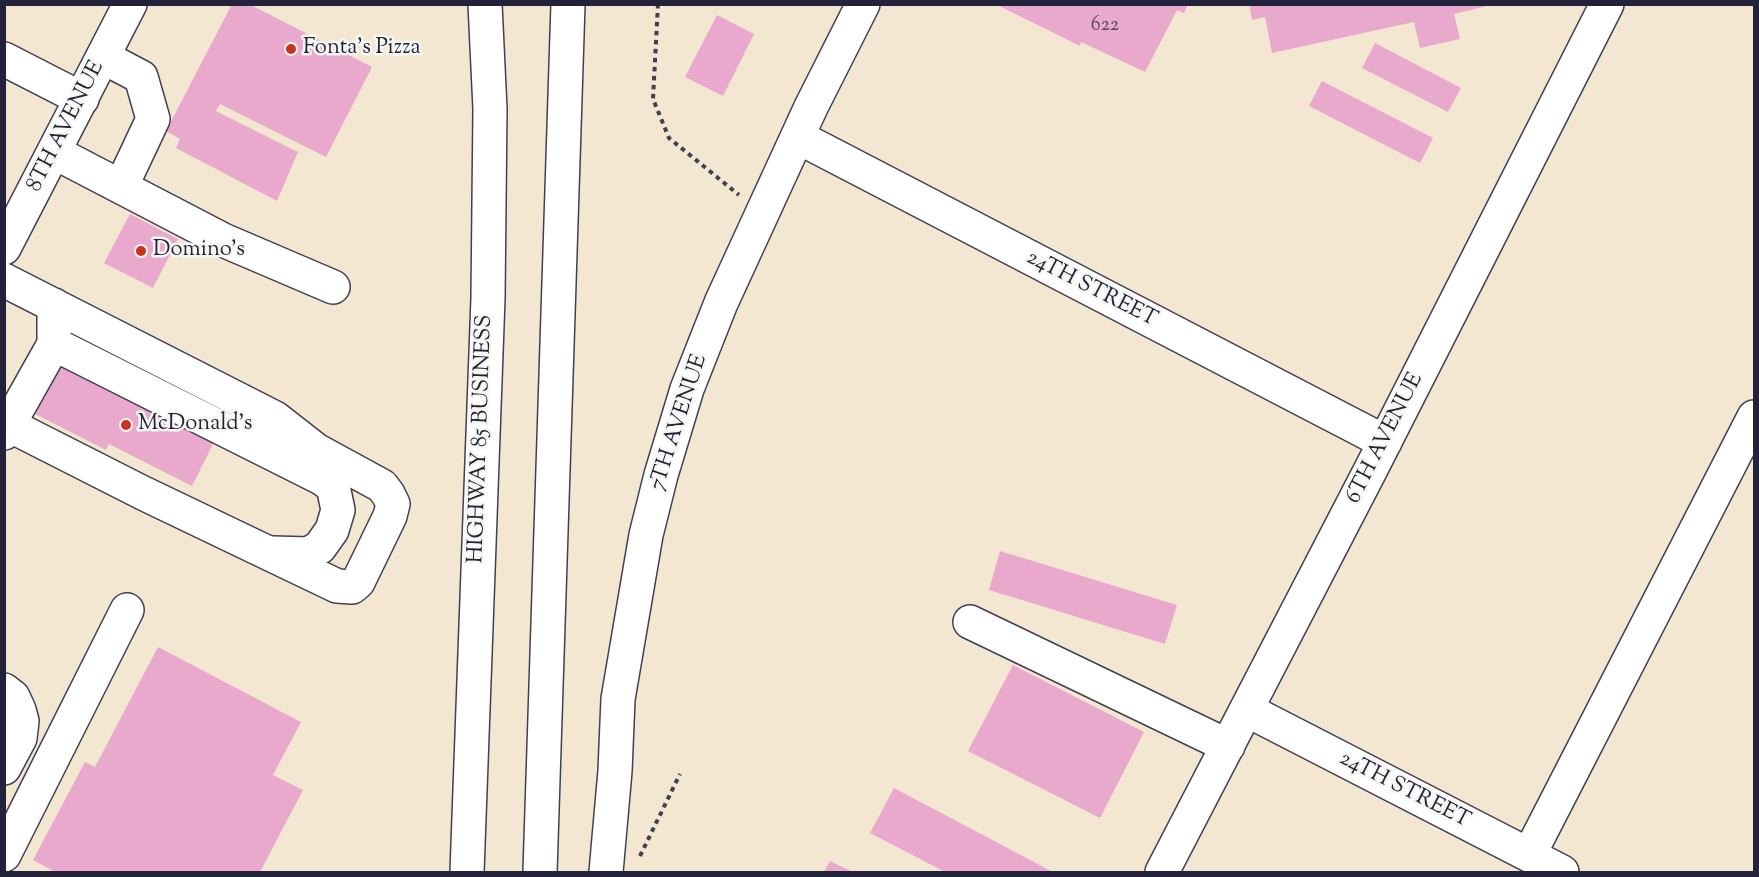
<!DOCTYPE html>
<style>
body{margin:0}
#map{position:relative;width:1759px;height:877px;overflow:hidden;background:#f3e7d1;font-family:"Sorts Mill Goudy",serif}
canvas{display:block}
.frame{position:absolute;inset:0;border:6px solid #22223b;pointer-events:none}
</style>
<div id="map">
<canvas width="1759" height="877"></canvas>
<div class="frame"></div>
</div>
<script>
const ctx = document.querySelector('canvas').getContext('2d');
ctx.lineJoin = 'round';
function fillPath(path, color) {
  ctx.fillStyle = color;
  ctx.fill(path, 'evenodd');
}
function shape(rows) {
  const path = new Path2D();
  for (const r of rows) {
    path.moveTo(r[0], r[1]);
    for (let i = 2; i < r.length; i += 2) path.lineTo(r[i], r[i + 1]);
  }
  return path;
}
function trace(path, color, width, dash) {
  ctx.strokeStyle = color;
  ctx.lineWidth = width;
  ctx.lineCap = dash ? 'butt' : 'round';
  ctx.setLineDash(dash || []);
  ctx.stroke(path);
}
function drawText(font, color, halo, rows, align = 'center') {
  ctx.font = font + ' "Sorts Mill Goudy",serif';
  ctx.lineWidth = 5;
  ctx.setLineDash([]);
  ctx.textBaseline = 'middle';
  ctx.strokeStyle = halo;
  ctx.fillStyle = color;
  for (const [text, x, y, turn = 0] of rows) {
    ctx.save();
    ctx.translate(x, y);
    ctx.rotate((+turn || 0) * Math.PI / 180);
    ctx.textAlign = isNaN(turn) ? turn : align;
    if (halo) ctx.strokeText(text, 0, 0);
    ctx.fillText(text, 0, 0);
    ctx.restore();
  }
}
fillPath(shape([
 [232,4,249,4,372,67,326,157,220,104,216,111,298,152,277,201,176,148,180,139,166,131],
 [995,4,1188,4,1184,13,1177,10,1145,72,1081,42,1080,46],
 [1249,4,1491,4,1491,5,1454,14,1460,39,1420,48,1414,22,1272,53,1265,17,1252,20],
 [717,15,754,34,723,96,685,77],
 [1375,43,1461,88,1448,112,1362,68],
 [1322,81,1433,138,1420,163,1309,106],
 [130,214,178,239,153,288,104,263],
 [61,363,217,436,192,486,109,444,106,450,35,414],
 [1000,551,1177,605,1165,644,989,590],
 [158,647,301,722,273,775,303,790,260,872,55,872,33,860,85,762,95,767],
 [1013,665,1144,732,1100,818,968,751],
 [894,788,1053,872,945,872,870,833],
 [830,861,853,872,824,872]
]), '#e9a9cd');
const minor = shape([
 [103,57,141,77,153,119,121,187],
 [4,59,82,99],
 [798,137,1385,442],
 [54,152,223,240,333,287],
 [4,280,275,418,316,450,382,486,388,494,393,504,390,516,358,582,352,587,337,586,143,493,9,425],
 [54,305,54,344,321,478,333,486,338,510,332,530,320,547,309,554,273,553],
 [4,433,54,344],
 [970,622,1228,746],
 [4,690,13,697,19,710,22,721,20,738,4,768],
 [1247,710,1562,872],
 [4,855,127,610],
 [1529,855,1754,417],
 [606,872,615,771,618,699,646,535,661,475,687,389,721,303,811,107,863,4],
 [1162,872,1371,469,1607,4]
]);
const major = shape([
 [4,248,130,4],
 [467,872,488,298,490,109,485,4],
 [540,872,568,4]
]);
trace(minor, '#414052', 36);
trace(major, '#414052', 36);
trace(shape([
 [658,4,653,99,669,138,739,195],
 [640,856,680,774]
]), '#414052', 4, [4.5, 4.5]);
trace(minor, '#fff', 33);
trace(major, '#fff', 33);
for (const [x, y, r, color] of [
 [291,49,6,"#c8321e"],
 [141,251,6,"#c8321e"],
 [126,425,6,"#c8321e"]
]) {
  const dot = new Path2D();
  dot.arc(x, y, r, 0, 2 * Math.PI);
  ctx.fillStyle = color;
  ctx.fill(dot);
  trace(dot, '#f6f6f2', 2);
}
drawText('20px', '#544460', null, [
 ["622",1105,27]
]);
drawText('22px', '#22223b', '#f6f6f2', [
 ["Fonta's Pizza",303,49],
 ["Domino's",153,251],
 ["McDonald's",138,425]
], 'left');
drawText('22px', '#22223b', '#f6f6f2', [
 ["8TH AVENUE",67,127,-63],
 ["24TH STREET",1091,290,27],
 ["7TH AVENUE",680,423,-72],
 ["HIGHWAY 85 BUSINESS",482,439,-88],
 ["6TH AVENUE",1386,439,-63],
 ["24TH STREET",1404,791,27]
]);
</script>
